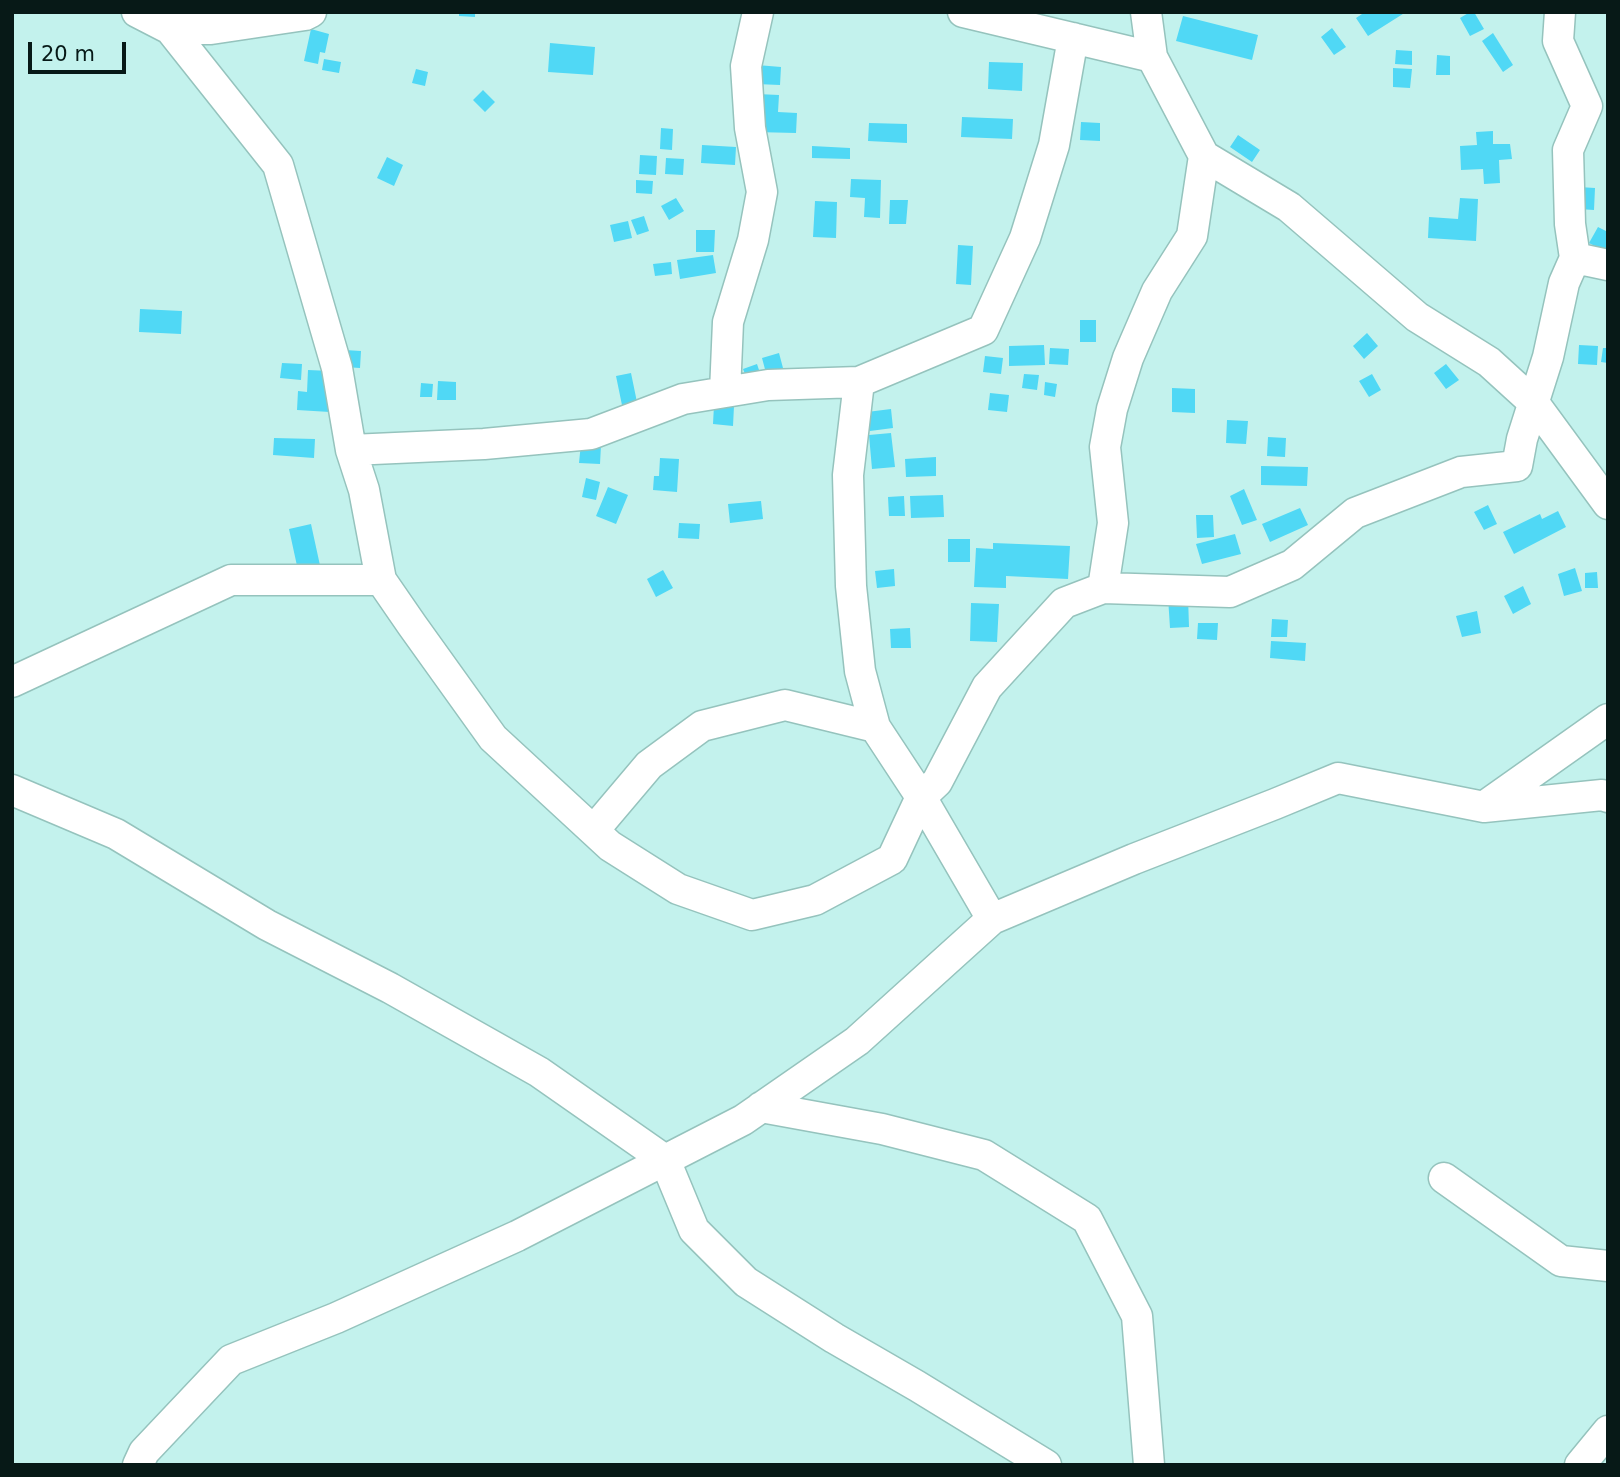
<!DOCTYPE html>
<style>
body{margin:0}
#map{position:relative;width:1620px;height:1477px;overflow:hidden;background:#c3f2ed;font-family:"DejaVu Sans",sans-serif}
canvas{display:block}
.frame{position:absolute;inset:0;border:14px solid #071917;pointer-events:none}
.scale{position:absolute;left:28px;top:42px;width:98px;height:32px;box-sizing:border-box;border:4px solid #071917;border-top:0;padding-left:9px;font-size:21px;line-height:24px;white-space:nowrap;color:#071917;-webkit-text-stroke:5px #c3f2ed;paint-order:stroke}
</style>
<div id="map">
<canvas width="1620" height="1477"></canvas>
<div class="frame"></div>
<div class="scale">20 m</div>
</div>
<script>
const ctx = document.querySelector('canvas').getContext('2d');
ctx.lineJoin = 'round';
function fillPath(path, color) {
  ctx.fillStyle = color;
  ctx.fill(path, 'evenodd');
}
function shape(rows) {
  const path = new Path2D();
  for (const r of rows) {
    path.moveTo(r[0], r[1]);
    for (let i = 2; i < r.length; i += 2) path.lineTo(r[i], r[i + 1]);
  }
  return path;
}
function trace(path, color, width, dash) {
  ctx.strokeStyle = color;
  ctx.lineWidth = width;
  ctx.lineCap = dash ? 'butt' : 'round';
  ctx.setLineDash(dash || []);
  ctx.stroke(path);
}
fillPath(shape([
 [459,12,475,12,475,17,459,16],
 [1365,12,1406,12,1368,36,1356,18],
 [1470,12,1474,12,1484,29,1470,36,1460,18],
 [1183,16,1258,35,1252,60,1176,41],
 [1332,28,1346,47,1334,55,1321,37],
 [311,29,329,34,325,53,320,52,318,64,304,61],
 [1493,33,1513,65,1503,72,1482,41],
 [550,43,595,47,593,75,548,72],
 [1396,50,1412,51,1412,65,1395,64],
 [1437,55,1450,56,1450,75,1436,75],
 [324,59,341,62,339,73,322,70],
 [989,62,1023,63,1022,91,988,89],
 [757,65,781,67,780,85,756,84],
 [1393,68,1412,69,1410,88,1393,87],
 [416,69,428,72,425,86,412,83],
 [483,90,495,102,485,112,473,100],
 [757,94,779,95,778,112,797,113,796,133,755,132],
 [962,117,1013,119,1012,139,961,137],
 [1081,122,1100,123,1100,141,1080,140],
 [869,123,907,124,907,143,868,141],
 [661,128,673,129,672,150,660,149],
 [1493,131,1493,144,1510,144,1512,159,1499,160,1500,183,1484,184,1483,169,1461,170,1460,146,1477,145,1476,132],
 [1238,135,1260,150,1252,162,1230,147],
 [702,145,736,147,735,165,701,163],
 [812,146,850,148,850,159,812,158],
 [640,155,657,156,656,175,639,174],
 [387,157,403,165,394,186,377,178],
 [666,158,684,159,683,175,665,174],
 [851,179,881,180,880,218,864,217,865,198,850,197],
 [636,180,653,181,652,194,636,193],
 [1579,187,1595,188,1594,210,1578,209],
 [676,198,684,211,669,220,661,206],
 [1460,198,1478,199,1476,241,1428,238,1429,217,1458,219],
 [890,200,908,200,906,224,889,224],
 [815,201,837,202,836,238,813,237],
 [644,216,649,231,637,235,631,220],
 [628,221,632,238,614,242,610,225],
 [1598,227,1608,232,1608,253,1589,243],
 [696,230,715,230,714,252,696,252],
 [958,245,973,246,971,285,956,284],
 [713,255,716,273,680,279,677,260],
 [671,262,672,274,655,276,653,264],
 [140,309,182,311,181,334,139,332],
 [1080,320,1096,320,1096,342,1080,342],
 [1367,333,1378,346,1364,359,1353,346],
 [1044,345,1045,365,1009,366,1009,346],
 [1579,345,1598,346,1597,365,1578,364],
 [1050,348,1069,349,1068,365,1049,364],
 [1603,348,1608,348,1608,363,1601,362],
 [345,350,361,351,360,368,344,367],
 [779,353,783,368,766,373,762,358],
 [985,356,1003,358,1001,374,983,372],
 [282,363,302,364,301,380,280,378],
 [757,364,762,379,749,384,743,369],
 [1446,364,1459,380,1446,389,1434,373],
 [308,370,331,371,330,412,297,410,298,391,307,392],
 [631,373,638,407,623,410,616,376],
 [1024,374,1039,375,1037,390,1022,388],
 [1372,374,1381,390,1369,397,1359,381],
 [438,381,456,382,456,400,437,400],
 [1045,382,1057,384,1055,397,1044,395],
 [421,383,433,384,432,397,420,397],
 [1172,388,1195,389,1195,413,1172,412],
 [990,393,1009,395,1007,412,988,410],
 [714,405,734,406,733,426,713,424],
 [891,409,893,428,870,431,867,412],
 [1227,420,1248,421,1246,444,1226,443],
 [891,433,895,467,872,469,869,435],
 [1268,437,1286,438,1285,457,1267,456],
 [274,438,315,439,314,458,273,455],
 [581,443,601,445,600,464,579,463],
 [936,457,936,476,906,477,905,459],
 [660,458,679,459,677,492,653,490,654,476,659,476],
 [1261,466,1308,467,1307,486,1261,485],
 [586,478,600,482,596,500,582,497],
 [608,487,628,495,616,524,596,516],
 [1244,489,1257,520,1242,525,1230,496],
 [943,495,944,517,911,518,910,496],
 [904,496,905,516,889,516,888,497],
 [761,501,763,519,730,523,728,504],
 [1488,505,1497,524,1484,530,1474,512],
 [1300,508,1308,525,1270,542,1262,524],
 [1558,511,1566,527,1514,554,1503,532,1540,514,1542,519],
 [1196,515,1213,515,1214,537,1197,538],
 [679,523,700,524,699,539,678,538],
 [311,524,321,570,299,575,289,529],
 [1235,534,1241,554,1202,564,1196,544],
 [948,539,970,539,970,562,948,562],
 [993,543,1070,546,1068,579,1006,576,1006,588,974,587,976,548,993,549],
 [1575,568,1582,591,1564,596,1558,574],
 [894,569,895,586,877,588,875,571],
 [663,570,673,588,656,597,647,579],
 [1597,572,1598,588,1585,588,1585,573],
 [1523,586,1531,604,1513,614,1504,596],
 [1188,596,1189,627,1170,628,1168,597],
 [971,603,999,604,997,642,970,641],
 [1477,611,1481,633,1462,637,1456,616],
 [1272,619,1288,620,1287,637,1271,637],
 [1198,623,1218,623,1217,640,1197,639],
 [910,628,911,648,891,648,890,629],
 [1271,641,1306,643,1305,661,1270,658]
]), '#50d8f5');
const street = shape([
 [137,12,170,29,278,165,337,368,351,450,364,490,381,580,412,625,493,738,610,846,678,889,752,915,815,900,892,859,921,797,937,782,987,687,1064,603,1103,588,1230,592,1292,565,1355,513,1461,472,1517,466,1522,439,1548,357,1564,283,1575,258,1570,224,1568,150,1587,106,1558,41,1560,12],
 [963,12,1152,57],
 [1146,12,1152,57,1204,156,1289,207,1417,317,1489,362,1534,403,1608,504],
 [170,29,211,29,305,15,311,12],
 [1575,258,1608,265],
 [859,382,848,475,851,586,860,671,875,727],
 [725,392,728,322,753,240,762,192,750,128,746,66,758,12],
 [351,450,484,444,591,434,683,399,768,385,859,382,983,330,1025,238,1054,145,1073,38],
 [1103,588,1113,523,1105,447,1112,409,1128,358,1157,291,1192,236,1204,156],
 [12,682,231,580,381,580],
 [12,790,116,834,267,925,390,988,539,1072,665,1160,694,1230,746,1282,834,1338,917,1386,1046,1465],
 [1485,806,1608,719],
 [594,830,649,765,702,726,785,705,875,727,921,797,992,919],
 [761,1107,882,1129,984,1155,1087,1219,1137,1316,1149,1465],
 [1444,1178,1561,1261,1608,1266],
 [138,1465,144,1452,231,1360,336,1318,517,1236,743,1120,857,1041,992,919,1134,859,1275,804,1338,778,1484,807,1602,795,1608,797],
 [1580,1465,1608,1431]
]);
trace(street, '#95c3bd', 33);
trace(street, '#fff', 30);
</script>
